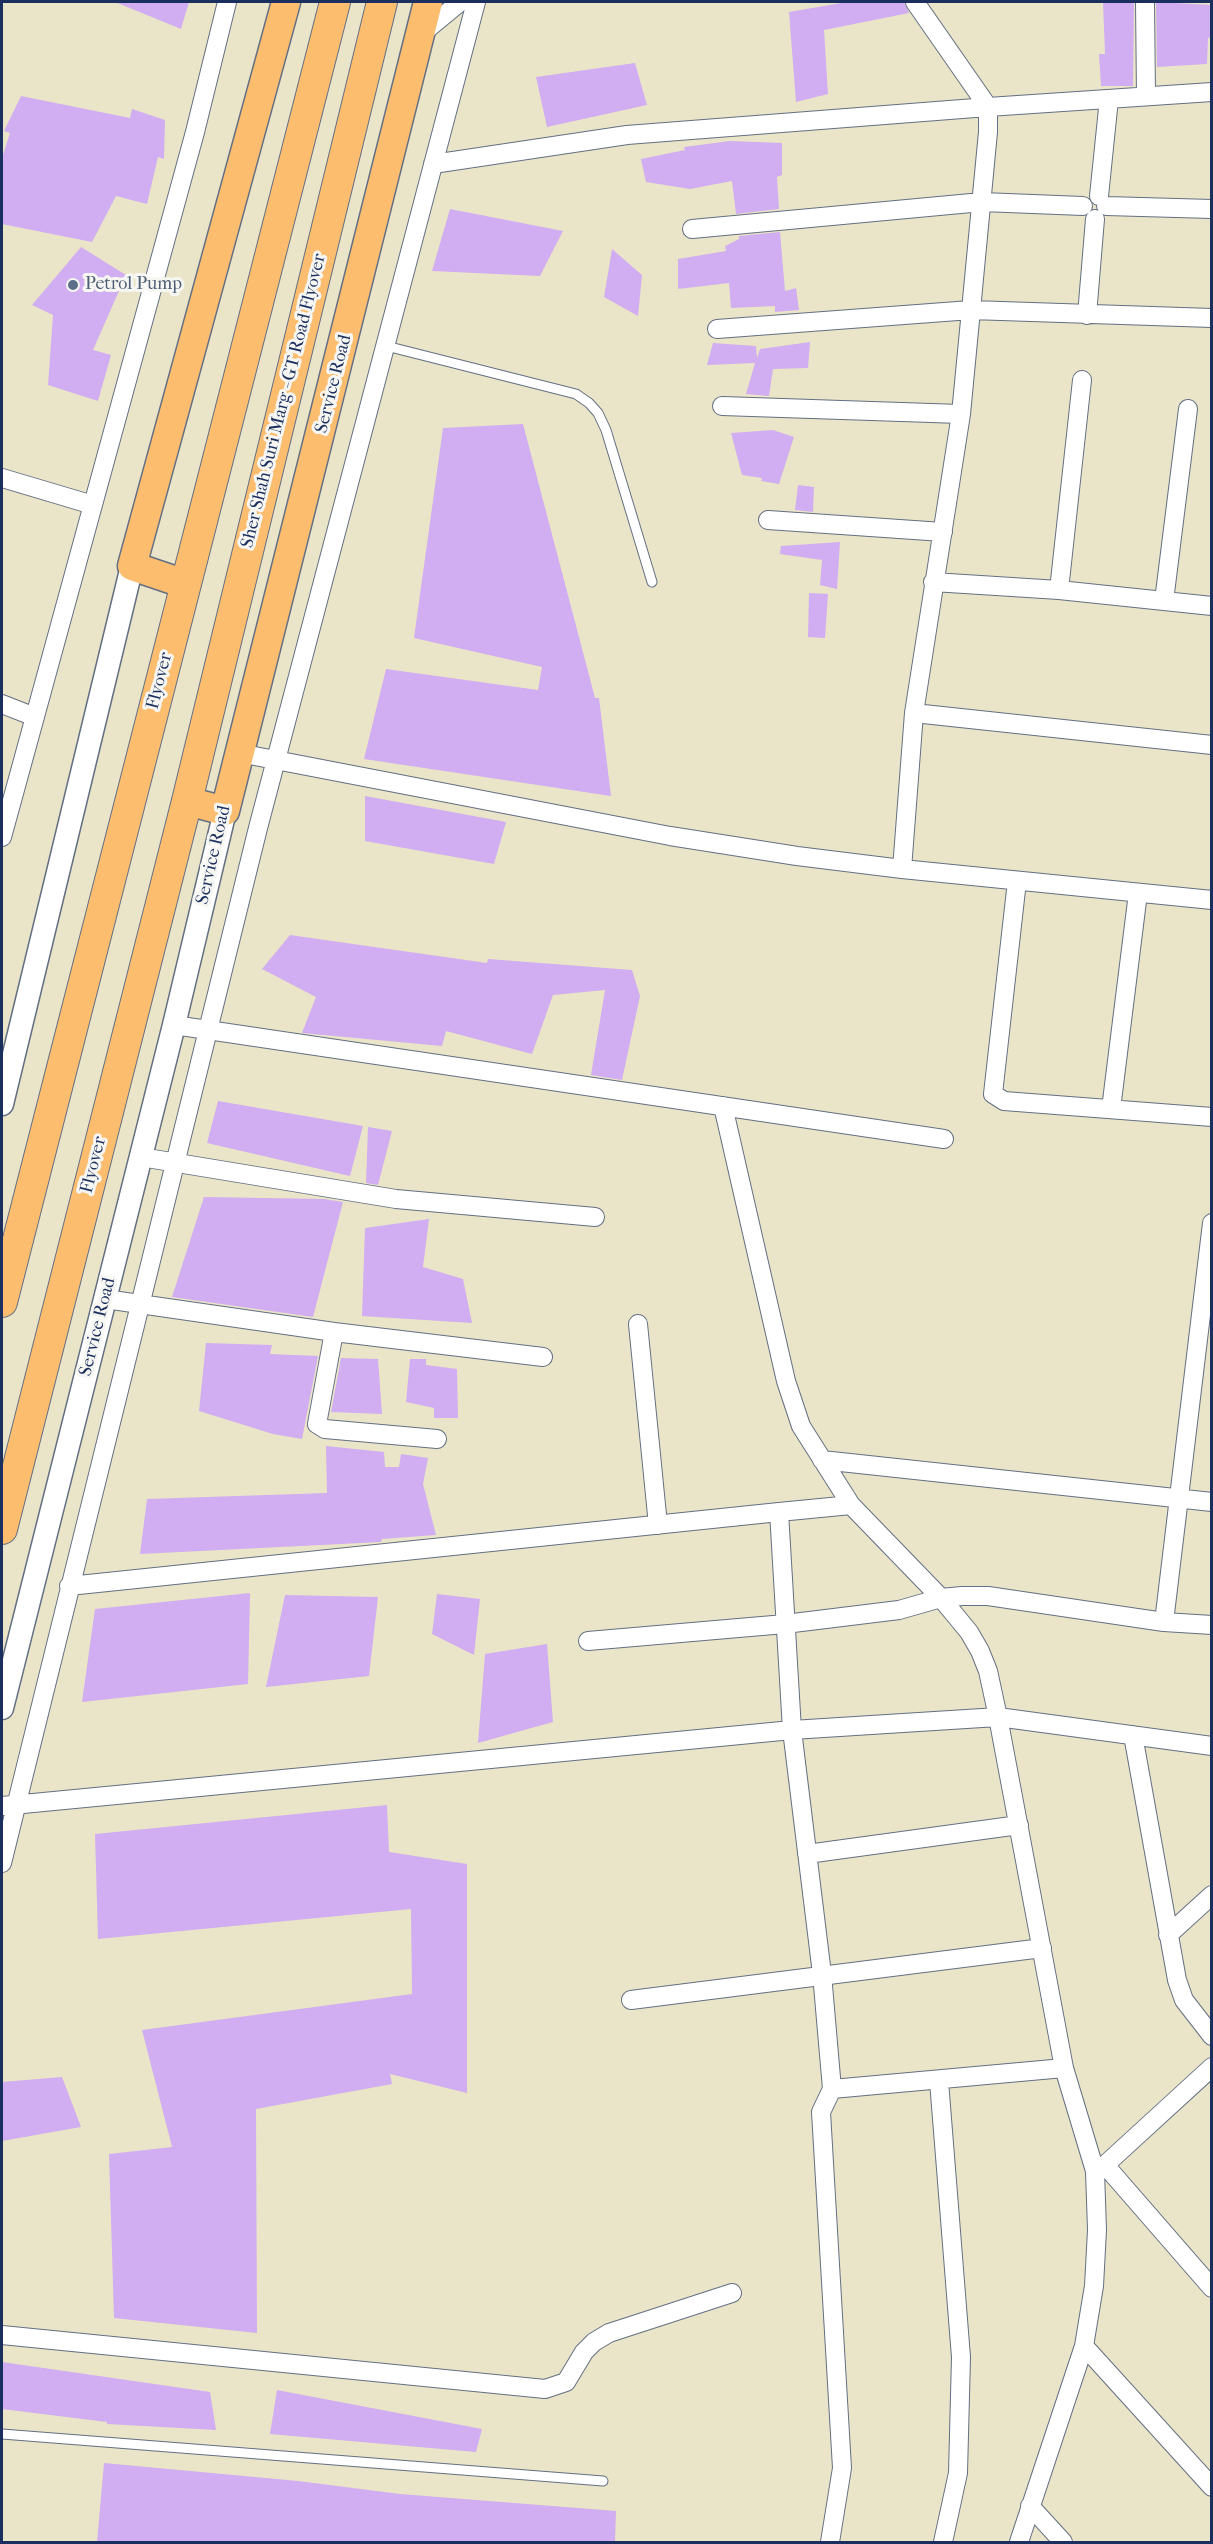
<!DOCTYPE html>
<style>
body{margin:0}
#map{position:relative;width:1213px;height:2544px;overflow:hidden;background:#eae5c8;font-family:"IM FELL French Canon",serif}
canvas{display:block}
.frame{position:absolute;inset:0;border:3px solid #1b2f5e;pointer-events:none}
</style>
<div id="map">
<canvas width="1213" height="2544"></canvas>
<div class="frame"></div>
</div>
<script>
const ctx = document.querySelector('canvas').getContext('2d');
ctx.lineJoin = 'round';
function fillPath(path, color) {
  ctx.fillStyle = color;
  ctx.fill(path, 'evenodd');
}
function shape(rows) {
  const path = new Path2D();
  for (const r of rows) {
    path.moveTo(r[0], r[1]);
    for (let i = 2; i < r.length; i += 2) path.lineTo(r[i], r[i + 1]);
  }
  return path;
}
function trace(path, color, width, dash) {
  ctx.strokeStyle = color;
  ctx.lineWidth = width;
  ctx.lineCap = dash ? 'butt' : 'round';
  ctx.setLineDash(dash || []);
  ctx.stroke(path);
}
function drawText(font, color, halo, rows, align = 'center') {
  ctx.font = font + ' "IM FELL French Canon",serif';
  ctx.lineWidth = 6;
  ctx.setLineDash([]);
  ctx.textBaseline = 'middle';
  ctx.strokeStyle = halo;
  ctx.fillStyle = color;
  for (const [text, x, y, turn = 0] of rows) {
    ctx.save();
    ctx.translate(x, y);
    ctx.rotate((+turn || 0) * Math.PI / 180);
    ctx.textAlign = isNaN(turn) ? turn : align;
    if (halo) ctx.strokeText(text, 0, 0);
    ctx.fillText(text, 0, 0);
    ctx.restore();
  }
}
fillPath(shape([
 [115,2,189,2,181,29],
 [847,2,904,2,909,13,824,30,828,94,796,102,789,12],
 [1103,2,1134,2,1133,86,1101,86,1099,54,1105,54],
 [1156,2,1212,5,1212,34,1208,39,1207,64,1157,67],
 [635,63,647,105,547,127,536,77],
 [21,96,130,118,132,109,165,120,164,159,158,157,147,204,116,196,92,242,2,224,2,158,10,133,4,131],
 [730,141,782,143,782,175,777,177,779,209,736,214,732,181,690,189,646,182,641,159,685,150,684,147],
 [450,209,563,231,540,276,432,271],
 [780,232,785,291,796,288,799,310,775,312,775,306,731,308,729,283,678,289,678,259,726,251,725,246,739,239,739,236],
 [81,247,126,275,93,350,111,355,98,401,48,385,53,315,32,305],
 [612,249,642,275,638,316,604,297],
 [810,342,808,368,773,369,769,396,746,394,755,363,707,365,713,343,756,346,757,358,760,349],
 [523,424,595,698,599,698,611,796,364,759,386,669,538,690,542,667,414,638,443,428],
 [773,430,794,437,779,484,761,481,762,478,742,475,731,433],
 [798,485,814,487,813,512,795,510],
 [840,542,837,589,820,585,822,560,780,554,781,546],
 [809,593,828,594,825,638,808,637],
 [365,796,506,822,494,864,365,841],
 [290,935,487,963,488,959,632,970,640,996,622,1080,591,1075,605,990,553,995,532,1054,446,1031,442,1046,302,1033,316,997,262,969],
 [218,1101,363,1126,350,1176,207,1143],
 [368,1127,392,1131,378,1185,366,1183],
 [204,1197,324,1199,343,1202,313,1317,172,1297],
 [429,1219,423,1267,463,1279,472,1323,362,1316,365,1228],
 [206,1343,272,1345,270,1354,318,1356,302,1439,273,1434,199,1411],
 [341,1358,378,1359,382,1414,331,1412],
 [410,1359,426,1359,426,1365,457,1369,458,1418,434,1418,434,1408,406,1402],
 [326,1446,384,1452,385,1467,399,1467,401,1454,428,1458,423,1484,436,1535,382,1539,381,1542,140,1554,147,1499,327,1493],
 [250,1593,248,1684,82,1702,95,1609],
 [437,1594,480,1599,474,1655,432,1634],
 [285,1595,378,1597,369,1676,266,1687],
 [547,1644,553,1722,478,1743,485,1654],
 [387,1805,389,1852,467,1864,467,2093,390,2074,392,2084,256,2109,257,2333,114,2318,109,2154,172,2147,142,2030,412,1994,411,1909,98,1939,95,1834],
 [62,2077,81,2127,2,2141,2,2082],
 [2,2362,210,2392,216,2430,107,2424,107,2422,2,2409],
 [277,2390,482,2429,476,2452,270,2434],
 [104,2463,298,2481,400,2494,616,2511,615,2542,97,2542]
]), '#d1adf1');
const service = shape([
 [386,346,576,394,589,403,598,413,606,430,652,582],
 [2,2434,603,2481]
]);
const minor = shape([
 [915,2,988,107,1212,92],
 [1145,2,1146,96],
 [420,35,460,2],
 [433,164,627,135,988,107,988,132,971,310,717,329],
 [1099,196,1109,99],
 [1106,206,1212,209],
 [692,229,982,202,1083,206],
 [1087,315,1095,219],
 [722,406,961,414],
 [2,478,93,505],
 [768,520,943,532],
 [933,582,1059,590,1212,606],
 [1059,590,1082,380],
 [1164,601,1188,409],
 [2,704,35,717],
 [914,713,1212,745],
 [239,753,670,836,797,856,902,869,1212,900],
 [2,837,195,132,227,2],
 [902,869,914,713,961,414,971,310,1212,318],
 [1017,881,993,1094,1004,1101,1212,1117],
 [174,1025,944,1139],
 [723,1106,786,1381,801,1426,851,1505],
 [1111,1109,1138,893],
 [141,1157,396,1199,595,1217],
 [105,1299,334,1332,543,1357],
 [638,1324,658,1525],
 [334,1332,317,1424,325,1429,437,1439],
 [822,1460,1212,1502],
 [779,1512,851,1505,941,1598,969,1632,980,1651,988,1671,998,1717,1064,2068],
 [69,1586,779,1512,792,1730,998,1717,1212,1746],
 [1164,1622,1212,1223],
 [588,1641,785,1624,899,1610,941,1598,962,1596,988,1596,1164,1622,1212,1625],
 [1133,1735,1177,1980,1184,2000,1212,2036],
 [2,1806,792,1730,822,1974,832,2089,1064,2068,1095,2171],
 [807,1854,1019,1825],
 [2,1863,258,828,476,2],
 [1168,1935,1212,1895],
 [631,2000,1042,1948],
 [939,2081,961,2357,958,2473,943,2542],
 [1105,2165,1212,2288],
 [2,2335,545,2389,566,2382,584,2352,594,2342,609,2333,732,2293],
 [1084,2346,1212,2487],
 [1030,2506,1063,2542],
 [830,2542,842,2468,821,2112,832,2089],
 [1019,2542,1084,2346,1094,2286,1097,2230,1095,2171,1105,2165,1212,2067]
]);
const tertiary = shape([
 [2,1104,132,566],
 [2,1708,174,1025,225,811]
]);
const primary = shape([
 [185,584,132,566,286,2],
 [187,801,225,811,428,2]
]);
const trunk = shape([
 [2,1302,335,2],
 [2,1529,187,801,382,2]
]);
trace(service, '#636f83', 11);
trace(minor, '#636f83', 20);
trace(tertiary, '#636f83', 25);
trace(primary, '#636f83', 31);
trace(trunk, '#636f83', 32);
trace(service, '#fff', 9);
trace(minor, '#fff', 18);
trace(tertiary, '#fff', 22);
trace(primary, '#fcbd6f', 28);
trace(trunk, '#fcbd6f', 30);
for (const [x, y, r, color] of [
 [73,285,6,"#5c6f8a"]
]) {
  const dot = new Path2D();
  dot.arc(x, y, r, 0, 2 * Math.PI);
  ctx.fillStyle = color;
  ctx.fill(dot);
  trace(dot, '#f6f6f2', 2);
}
drawText('18px', '#4e5e75', '#f6f6f2', [
 ["Petrol Pump",85,285]
], 'left');
drawText('18px', '#1b2f5e', '#f6f6f2', [
 ["Service Road",334,384,-76],
 ["Sher Shah Suri Marg - GT Road Flyover",284,401,-76],
 ["Flyover",160,681,-76],
 ["Service Road",214,855,-77],
 ["Flyover",94,1165,-76],
 ["Service Road",98,1327,-76]
]);
</script>
